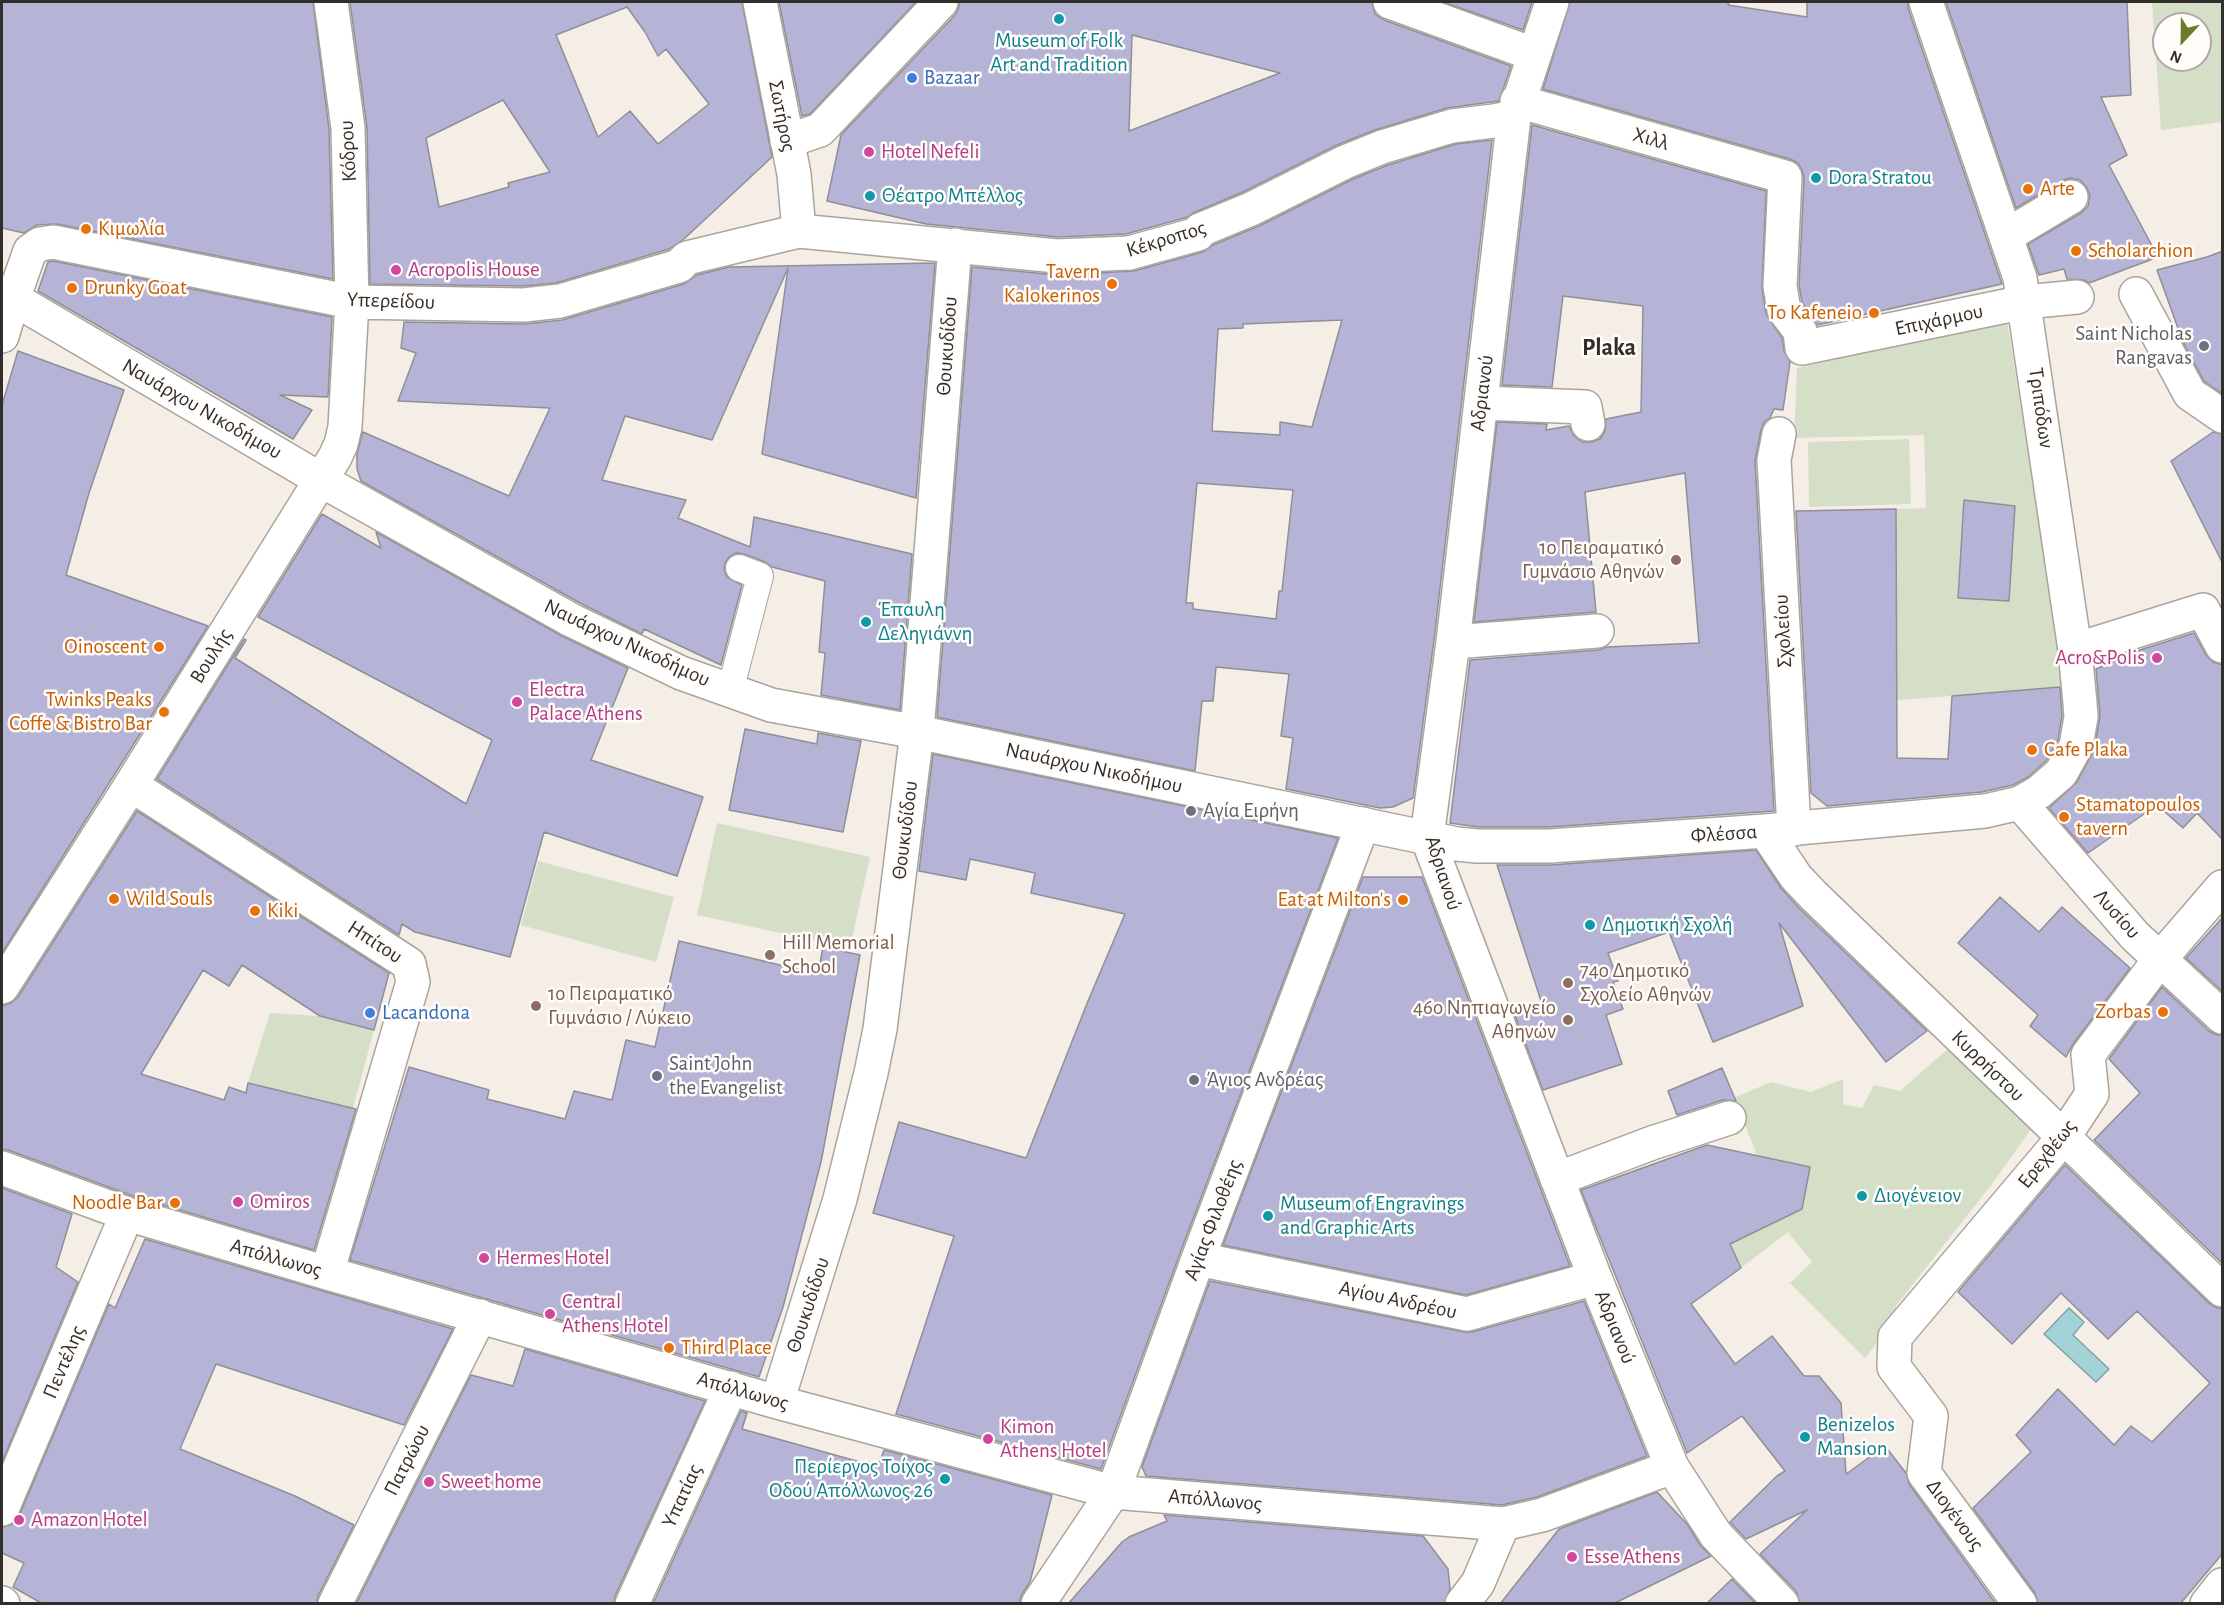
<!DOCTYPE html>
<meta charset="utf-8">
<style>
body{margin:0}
#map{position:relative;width:2224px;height:1605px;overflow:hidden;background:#f5eee6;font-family:"Alegreya Sans",sans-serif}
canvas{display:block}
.frame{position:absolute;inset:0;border:3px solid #312f2c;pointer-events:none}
.north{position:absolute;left:2152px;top:12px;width:60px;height:60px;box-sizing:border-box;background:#fffcf9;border:2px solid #adaaa7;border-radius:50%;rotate:202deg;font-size:16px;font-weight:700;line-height:24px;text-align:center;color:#312f2c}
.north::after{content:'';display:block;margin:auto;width:21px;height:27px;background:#6b7d2c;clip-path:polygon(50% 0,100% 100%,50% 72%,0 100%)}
</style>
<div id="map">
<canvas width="2224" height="1605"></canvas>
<div class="frame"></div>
<div class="north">N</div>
</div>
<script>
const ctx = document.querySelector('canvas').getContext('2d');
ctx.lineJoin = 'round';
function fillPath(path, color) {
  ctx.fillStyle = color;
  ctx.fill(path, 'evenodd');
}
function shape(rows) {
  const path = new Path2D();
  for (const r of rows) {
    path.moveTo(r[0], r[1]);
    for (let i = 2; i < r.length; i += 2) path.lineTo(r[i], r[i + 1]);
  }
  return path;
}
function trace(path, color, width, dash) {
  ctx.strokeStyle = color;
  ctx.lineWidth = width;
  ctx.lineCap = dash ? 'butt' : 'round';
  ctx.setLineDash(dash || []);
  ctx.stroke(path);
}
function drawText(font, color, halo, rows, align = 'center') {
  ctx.font = font + ' "Alegreya Sans",sans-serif';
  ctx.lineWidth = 5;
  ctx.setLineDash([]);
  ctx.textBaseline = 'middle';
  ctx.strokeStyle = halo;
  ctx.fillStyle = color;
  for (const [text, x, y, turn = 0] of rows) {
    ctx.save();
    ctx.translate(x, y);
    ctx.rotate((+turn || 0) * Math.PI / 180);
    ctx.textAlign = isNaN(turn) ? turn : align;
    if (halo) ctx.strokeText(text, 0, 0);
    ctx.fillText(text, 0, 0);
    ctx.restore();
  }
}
fillPath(shape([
 [2152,2,2222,2,2222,122,2161,130],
 [2164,24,2200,24,2200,60,2164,60],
 [2007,321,2066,687,1887,701,1872,644,1897,644,1896,509,1926,508,1924,435,1794,438,1797,368],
 [1909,439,1911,504,1809,507,1808,442],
 [717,823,870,857,850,948,697,915],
 [538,861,674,897,656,962,521,925],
 [270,1013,320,1016,374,1030,353,1108,248,1083],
 [1950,1047,2031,1129,1992,1184,1895,1307,1901,1312,1865,1358,1790,1283,1812,1262,1788,1232,1741,1268,1713,1206,1769,1185,1734,1098,1771,1082,1811,1092,1843,1079,1843,1104,1862,1108,1874,1085,1900,1091]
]), '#d5dfc7');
const water = shape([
 [2069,1308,2084,1322,2073,1335,2109,1369,2096,1382,2044,1334,2069,1308]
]);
fillPath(water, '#a3d3d7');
trace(water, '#81a2a4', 1.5);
const building = shape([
 [2,2,313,2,329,129,333,279,57,224,37,225,24,233,2,228,2,2],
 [350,2,742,2,772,157,684,239,669,249,556,283,523,286,370,284,367,128,350,2],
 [627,7,645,32,658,56,666,49,709,104,658,144,630,111,598,137,556,35,627,7],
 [503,100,550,172,508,183,509,187,439,207,426,138,503,100],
 [779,2,916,2,810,114,802,116,779,2],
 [959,2,1372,2,1375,14,1384,20,1511,66,1499,101,1447,108,1375,130,1337,145,1243,192,1193,213,1188,217,1126,234,1058,237,926,224,827,201,841,135,955,15,959,7,959,2],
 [1132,35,1280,73,1129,131,1132,35],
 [1443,2,1532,2,1523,30,1443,2],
 [1570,2,1729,2,1728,5,1807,17,1807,2,1908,2,1908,8,2002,284,1817,325,1802,302,1799,285,1804,178,1802,170,1798,163,1790,159,1543,89,1570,2],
 [1946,2,2127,2,2131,95,2101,97,2127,155,2109,165,2158,257,2089,283,2084,280,2067,279,2064,269,2039,275,2028,244,2081,213,2088,206,2090,196,2087,188,2080,180,2070,178,2061,181,2016,208,1946,2],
 [1532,125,1766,191,1762,289,1766,314,1782,338,1784,351,1790,362,1783,410,1774,409,1770,418,1764,422,1761,430,1755,461,1774,811,1549,827,1478,827,1450,823,1470,660,1598,650,1607,647,1699,643,1685,473,1585,492,1596,612,1474,622,1497,422,1547,424,1546,430,1569,426,1574,436,1582,442,1591,442,1600,439,1605,431,1606,419,1641,412,1643,306,1563,296,1552,387,1502,385,1532,125],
 [1492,140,1434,640,1413,798,1393,807,1380,808,1286,789,1293,738,1281,736,1289,674,1216,667,1213,701,1202,701,1195,771,937,717,972,267,1058,275,1134,271,1203,252,1213,245,1259,226,1353,179,1388,165,1456,144,1492,140],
 [1342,320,1312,427,1280,422,1280,435,1212,431,1218,329,1243,328,1243,324,1342,320],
 [1197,483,1293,490,1282,591,1279,591,1276,619,1193,609,1193,603,1186,603,1197,483],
 [2223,251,2223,394,2204,381,2183,342,2157,270,2207,257,2223,251],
 [53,261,332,317,328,397,280,395,312,410,293,439,38,291,48,262,53,261],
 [935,263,916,498,762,454,788,268,712,440,625,416,602,480,686,500,678,518,750,547,754,517,912,554,900,710,821,695,825,653,819,652,825,581,772,567,765,562,744,554,736,553,729,557,725,563,724,570,727,577,742,585,721,665,644,629,642,634,580,603,361,481,357,469,357,453,363,432,509,496,550,408,398,401,416,353,401,348,404,322,524,324,562,320,684,284,697,275,729,267,935,263],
 [18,351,124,390,89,493,66,575,208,626,2,953,2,405,18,351],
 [2213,432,2223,434,2223,564,2171,461,2213,432],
 [1964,500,2015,506,2009,601,1958,598,1964,500],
 [1896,509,1897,758,1948,759,1952,696,2060,687,2062,716,2058,740,2046,761,2028,777,2013,785,1982,792,1827,806,1811,793,1796,511,1896,509],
 [322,514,381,548,376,532,562,636,628,668,591,760,703,797,677,876,544,832,510,957,415,932,402,924,399,935,157,779,244,639,246,640,235,658,466,804,492,740,258,617,322,514],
 [2194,633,2206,655,2213,662,2223,665,2223,840,2197,813,2183,828,2157,805,2088,853,2049,808,2077,782,2094,750,2100,716,2096,669,2143,649,2194,633],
 [745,729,817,744,818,733,861,741,843,832,729,810,745,729],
 [933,754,1338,838,1180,1253,1101,1469,896,1414,954,1236,873,1213,899,1122,1026,1158,1088,1001,1125,914,1031,893,1035,873,970,859,966,880,919,871,933,754],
 [137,811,389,973,374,1030,320,1016,242,965,229,986,203,970,141,1074,224,1100,229,1087,246,1093,248,1083,356,1109,314,1250,133,1196,8,1150,2,1150,2,1006,11,1003,18,997,137,811],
 [1756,850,1781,888,1799,908,1927,1031,1886,1062,1779,923,1803,1006,1713,1042,1669,932,1608,953,1618,981,1613,982,1623,1009,1606,1015,1622,1064,1543,1090,1514,1013,1542,1004,1497,865,1551,865,1756,850],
 [1363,877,1422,877,1570,1266,1466,1295,1223,1245,1363,877],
 [2000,897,2039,932,2062,907,2130,968,2073,1044,2066,1057,2030,1026,2038,1015,1958,943,2000,897],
 [2223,917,2223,992,2186,958,2223,917],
 [679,941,818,974,823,947,860,955,821,1162,783,1307,759,1377,350,1260,409,1067,489,1090,487,1099,565,1119,574,1091,612,1100,626,1040,655,1047,679,941],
 [2162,987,2209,1031,2217,1035,2223,1035,2223,1264,2094,1140,2140,1093,2109,1059,2162,987],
 [1722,1068,1736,1101,1723,1100,1677,1115,1668,1091,1722,1068],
 [1707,1145,1810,1167,1802,1209,1730,1244,1741,1268,1691,1304,1735,1364,1772,1336,1804,1376,1819,1376,1841,1403,1846,1474,1885,1446,1906,1473,1909,1484,1996,1604,1800,1604,1796,1591,1760,1554,1807,1510,1746,1539,1730,1522,1777,1476,1785,1471,1742,1416,1687,1453,1581,1190,1707,1145],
 [2065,1165,2209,1303,2217,1308,2223,1308,2223,1553,2180,1604,2038,1604,2035,1593,1973,1508,2031,1452,2016,1435,2058,1389,2114,1445,2131,1426,2152,1442,2210,1383,2137,1311,2108,1339,2061,1293,2012,1344,1958,1292,2065,1165],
 [2,1188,72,1214,56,1267,78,1282,2,1462,2,1188],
 [145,1239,453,1329,404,1425,216,1364,180,1449,295,1496,354,1525,318,1596,317,1604,43,1604,13,1587,24,1563,2,1553,2,1527,13,1524,19,1516,109,1304,115,1308,145,1239],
 [1210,1281,1464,1332,1472,1332,1584,1301,1647,1456,1537,1497,1502,1505,1146,1476,1142,1467,1210,1281],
 [525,1349,705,1401,615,1596,614,1604,356,1604,471,1375,513,1386,525,1349],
 [741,1411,747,1413,742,1429,878,1467,884,1450,1052,1495,1030,1582,1022,1594,1019,1604,653,1604,741,1411],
 [1657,1492,1687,1524,1700,1545,1711,1556,1613,1604,1500,1604,1559,1529,1657,1492],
 [1164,1515,1423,1536,1448,1569,1450,1589,1444,1604,1068,1604,1122,1542,1129,1537,1167,1521,1164,1515],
 [1732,1579,1756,1604,1706,1604,1732,1579]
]);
fillPath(building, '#b5b3d6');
trace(building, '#8f8f98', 1.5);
const service = shape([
 [730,691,760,576,739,568]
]);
const pedestrian = shape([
 [1390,2,1533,54],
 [1517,101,1785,177,1780,286,1784,310,1800,331,1802,348,2025,302,2077,297],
 [787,141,820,130,941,2],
 [2006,236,2071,197],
 [1129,253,1198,234,1200,230,1251,209,1345,162,1382,147,1452,126,1494,121,1514,117],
 [2136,294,2190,394,2222,416],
 [13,299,30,251,40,244,53,242,352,302,348,128,331,2],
 [1481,403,1585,407,1588,424],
 [1779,434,1774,460,1794,829],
 [1453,642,1597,631],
 [2075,650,2203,610,2222,646],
 [131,785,409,964,413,982,327,1273],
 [1427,837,1453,642,1514,117,1552,2],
 [1557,1179,1652,1143,1729,1118],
 [1198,1259,1467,1314,1595,1278],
 [1038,1604,1113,1492,1198,1259,1363,824],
 [2020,1604,1924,1473,1931,1416,1894,1367,1895,1337,2063,1138,2092,1094,2088,1055,2160,959,2222,887],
 [2207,1604,2222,1585]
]);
const minor = shape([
 [760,2,794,174,799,231],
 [2,292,335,488,571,620,681,673,771,705,917,732,1457,844,1477,846,1550,846,1765,831,1985,811,2020,803,2039,792,2061,773,2076,746,2081,717,2080,703,2075,650,2020,278,1926,2],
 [2,336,13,299],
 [2020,803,2135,936,2222,1017],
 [1765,831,1796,877,1813,895,2222,1290],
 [1427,837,1595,1278,1672,1467,1716,1535,1782,1604],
 [2,987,131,785,335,457,341,444,345,427,352,302,524,305,560,301,679,266,687,258,799,231,1057,256,1129,253],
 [2,1168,127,1214,327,1273,777,1402,1113,1492,1503,1524,1542,1515,1672,1467],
 [777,1402,840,1199,871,1073,880,1029,917,732,955,245],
 [2,1509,127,1214],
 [2,1603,3,1604],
 [335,1604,480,1316],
 [632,1604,731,1388],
 [1462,1604,1478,1583,1503,1524]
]);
trace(service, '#aaa49c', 28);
trace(pedestrian, '#aaa49c', 36);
trace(minor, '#aaa49c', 36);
trace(service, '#fff', 26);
trace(pedestrian, '#fff', 33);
trace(minor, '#fff', 33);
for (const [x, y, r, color] of [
 [1059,19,6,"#0f9aa8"],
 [912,78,6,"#3f7fe0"],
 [869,152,6,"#d1479c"],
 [1816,178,6,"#0f9aa8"],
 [2028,189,6,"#e8710a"],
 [870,196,6,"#0f9aa8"],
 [86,229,6,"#e8710a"],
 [2076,251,6,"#e8710a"],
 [396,270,6,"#d1479c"],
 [1112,284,6,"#e8710a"],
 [72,288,6,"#e8710a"],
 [1874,313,6,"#e8710a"],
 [2204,346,6,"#6b7280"],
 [1676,560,6,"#8d6e63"],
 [866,622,6,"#0f9aa8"],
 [159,647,6,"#e8710a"],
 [2157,658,6,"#d1479c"],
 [517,702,6,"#d1479c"],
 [164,712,6,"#e8710a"],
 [2032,750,6,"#e8710a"],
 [1191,811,6,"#6b7280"],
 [2064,817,6,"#e8710a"],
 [114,899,6,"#e8710a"],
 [1403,900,6,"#e8710a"],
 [255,911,6,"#e8710a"],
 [1590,925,6,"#0f9aa8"],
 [770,955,6,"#8d6e63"],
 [1568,983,6,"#8d6e63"],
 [536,1006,6,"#8d6e63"],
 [2163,1012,6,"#e8710a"],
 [370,1013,6,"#3f7fe0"],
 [1568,1020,6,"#8d6e63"],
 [657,1076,6,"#6b7280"],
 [1194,1080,6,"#6b7280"],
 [1862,1196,6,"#0f9aa8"],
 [238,1202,6,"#d1479c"],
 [175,1203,6,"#e8710a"],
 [1268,1216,6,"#0f9aa8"],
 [484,1258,6,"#d1479c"],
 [550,1314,6,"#d1479c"],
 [669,1348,6,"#e8710a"],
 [1805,1437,6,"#0f9aa8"],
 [988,1439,6,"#d1479c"],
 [945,1479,6,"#0f9aa8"],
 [429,1482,6,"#d1479c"],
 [19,1520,6,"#d1479c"],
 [1572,1557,6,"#d1479c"]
]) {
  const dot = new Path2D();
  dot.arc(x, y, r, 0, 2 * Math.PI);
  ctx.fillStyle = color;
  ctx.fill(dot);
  trace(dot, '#fffcf9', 2);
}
drawText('21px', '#0d838f', '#fffcf9', [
 ["Museum of Folk",1059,41,"center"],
 ["Art and Tradition",1059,65,"center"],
 ["Dora Stratou",1828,178],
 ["Θέατρο Μπέλλος",882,196],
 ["Έπαυλη",878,610],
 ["Δεληγιάννη",878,634],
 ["Δημοτική Σχολή",1602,925],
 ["Διογένειον",1874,1196],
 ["Museum of Engravings",1280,1204],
 ["and Graphic Arts",1280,1228],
 ["Benizelos",1817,1425],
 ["Mansion",1817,1449],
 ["Περίεργος Τοίχος",933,1467,"right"],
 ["Οδού Απόλλωνος 26",933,1491,"right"]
], 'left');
drawText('21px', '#366cbe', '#fffcf9', [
 ["Bazaar",924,78],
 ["Lacandona",382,1013]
], 'left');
drawText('21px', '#312f2c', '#fffcf9', [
 ["Σωτήρος",782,116,79],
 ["Χιλλ",1651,139,16],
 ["Κόδρου",348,151,-93],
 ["Κέκροπος",1166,239,-17],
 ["Υπερείδου",391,301,2],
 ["Επιχάρμου",1939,320,-12],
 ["Θουκυδίδου",947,346,-86],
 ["Αδριανού",1482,393,-83],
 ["Τριπόδων",2041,408,82],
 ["Ναυάρχου Νικοδήμου",202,409,30],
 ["Σχολείου",1783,631,-93],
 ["Ναυάρχου Νικοδήμου",627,643,25],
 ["Βουλής",211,656,-58],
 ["Ναυάρχου Νικοδήμου",1094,768,12],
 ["Θουκυδίδου",905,830,-83],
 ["Φλέσσα",1724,834,-4],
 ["Αδριανού",1443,873,72],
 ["Λυσίου",2117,914,48],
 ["Ηπίτου",375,942,33],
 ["Κυρρήστου",1988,1066,44],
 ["Ερεχθέως",2047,1154,-52],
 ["Αγίας Φιλοθέης",1213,1220,-69],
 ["Απόλλωνος",276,1258,16],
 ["Αγίου Ανδρέου",1398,1300,12],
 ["Θουκυδίδου",808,1305,-72],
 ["Αδριανού",1615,1327,68],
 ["Πεντέλης",64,1362,-67],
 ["Απόλλωνος",743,1391,16],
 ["Πατρώου",407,1460,-63],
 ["Υπατίας",682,1496,-65],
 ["Απόλλωνος",1215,1500,5],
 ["Διογένους",1955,1515,54]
]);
drawText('21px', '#b23c85', '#fffcf9', [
 ["Hotel Nefeli",881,152],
 ["Acropolis House",408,270],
 ["Acro&Polis",2145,658,"right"],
 ["Electra",529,690],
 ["Palace Athens",529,714],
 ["Omiros",250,1202],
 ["Hermes Hotel",496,1258],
 ["Central",562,1302],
 ["Athens Hotel",562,1326],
 ["Kimon",1000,1427],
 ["Athens Hotel",1000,1451],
 ["Sweet home",441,1482],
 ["Amazon Hotel",31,1520],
 ["Esse Athens",1584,1557]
], 'left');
drawText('21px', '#c56008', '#fffcf9', [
 ["Arte",2040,189],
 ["Κιμωλία",98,229],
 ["Scholarchion",2088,251],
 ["Tavern",1100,272,"right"],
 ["Kalokerinos",1100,296,"right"],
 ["Drunky Goat",84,288],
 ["To Kafeneio",1862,313,"right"],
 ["Oinoscent",147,647,"right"],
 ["Twinks Peaks",152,700,"right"],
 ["Coffe & Bistro Bar",152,724,"right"],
 ["Cafe Plaka",2044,750],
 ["Stamatopoulos",2076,805],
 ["tavern",2076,829],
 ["Wild Souls",126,899],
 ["Eat at Milton's",1391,900,"right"],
 ["Kiki",267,911],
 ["Zorbas",2151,1012,"right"],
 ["Noodle Bar",163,1203,"right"],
 ["Third Place",681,1348]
], 'left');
drawText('21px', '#5b616d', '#fffcf9', [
 ["Saint Nicholas",2192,334,"right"],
 ["Rangavas",2192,358,"right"],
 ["Αγία Ειρήνη",1203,811],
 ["Saint John",669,1064],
 ["the Evangelist",669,1088],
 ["Άγιος Ανδρέας",1206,1080]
], 'left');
drawText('21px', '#785e54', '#fffcf9', [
 ["1ο Πειραματικό",1664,548,"right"],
 ["Γυμνάσιο Αθηνών",1664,572,"right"],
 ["Hill Memorial",782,943],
 ["School",782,967],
 ["74ο Δημοτικό",1580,971],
 ["Σχολείο Αθηνών",1580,995],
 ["1ο Πειραματικό",548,994],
 ["Γυμνάσιο / Λύκειο",548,1018],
 ["46ο Νηπιαγωγείο",1556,1008,"right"],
 ["Αθηνών",1556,1032,"right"]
], 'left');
drawText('bold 24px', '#312f2c', '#fffcf9', [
 ["Plaka",1609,348]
]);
</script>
